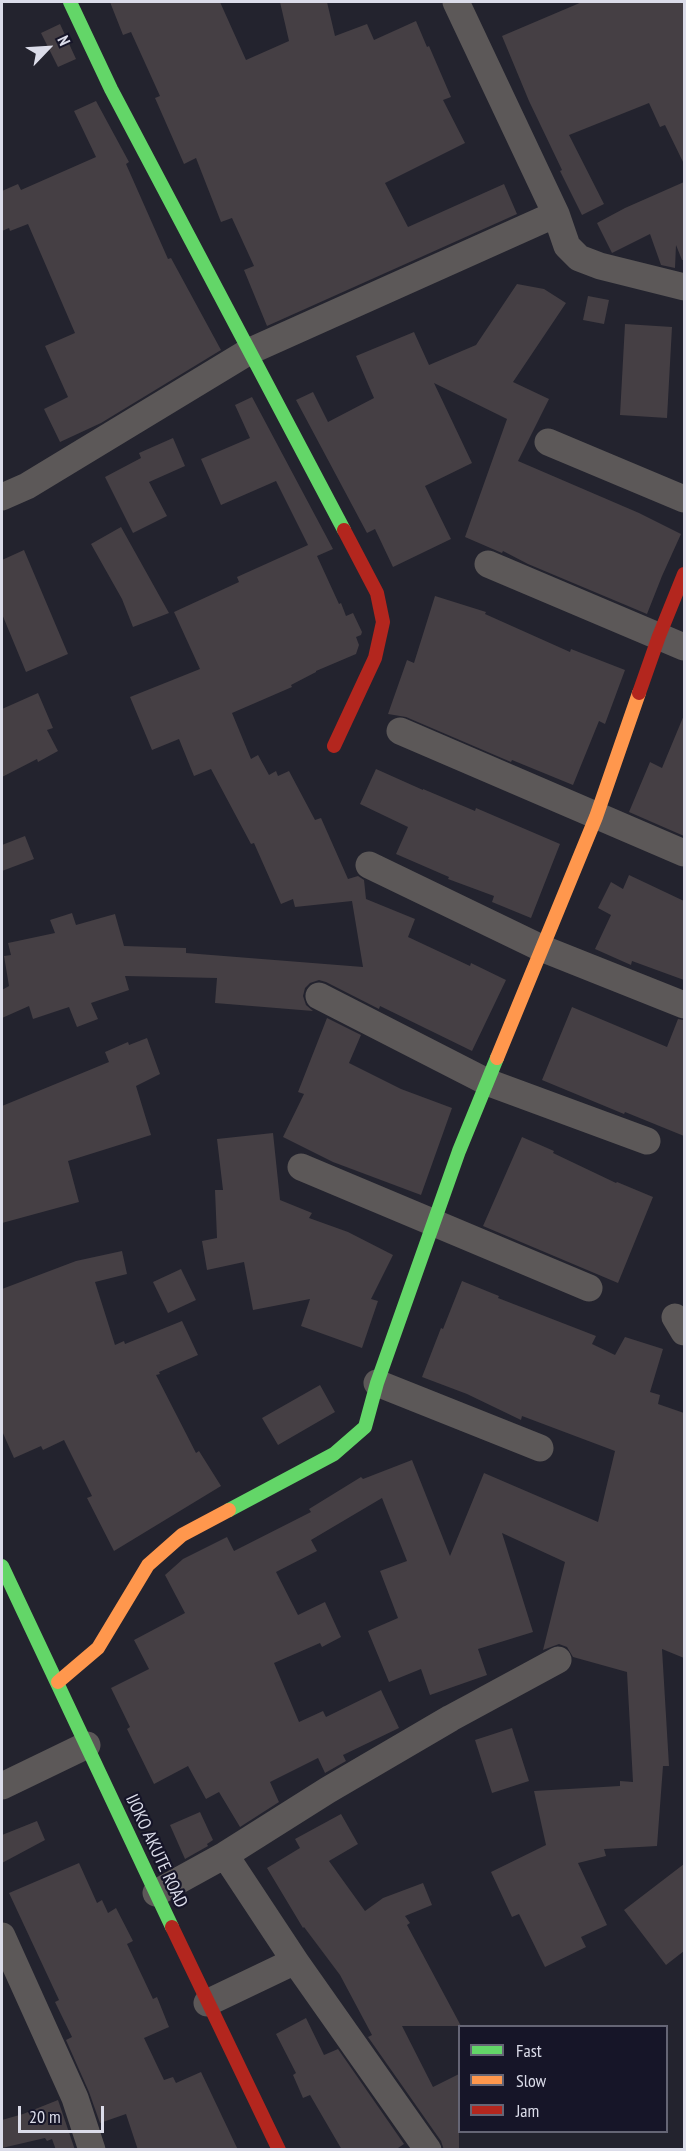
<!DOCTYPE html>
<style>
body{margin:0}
#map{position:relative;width:686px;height:2151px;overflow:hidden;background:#23232e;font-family:"PT Sans Narrow",sans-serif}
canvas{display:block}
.frame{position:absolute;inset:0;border:3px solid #dbdce9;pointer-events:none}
.legend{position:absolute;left:458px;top:2025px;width:210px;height:108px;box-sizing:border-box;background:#161528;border:2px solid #656575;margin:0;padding:8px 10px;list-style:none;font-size:18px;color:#dbdce9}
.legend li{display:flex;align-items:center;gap:12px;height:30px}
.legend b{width:30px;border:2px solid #656575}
.north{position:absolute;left:18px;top:18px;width:60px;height:60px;-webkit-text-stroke:4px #161528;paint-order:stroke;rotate:65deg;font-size:16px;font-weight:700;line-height:24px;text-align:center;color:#dbdce9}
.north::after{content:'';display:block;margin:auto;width:21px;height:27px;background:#dbdce9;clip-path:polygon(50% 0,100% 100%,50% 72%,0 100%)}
.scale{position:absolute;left:18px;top:2106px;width:86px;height:27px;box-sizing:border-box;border:3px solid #dbdce9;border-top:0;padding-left:8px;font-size:18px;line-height:21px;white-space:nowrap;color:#dbdce9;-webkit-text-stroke:4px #161528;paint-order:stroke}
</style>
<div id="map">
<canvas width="686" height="2151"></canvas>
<div class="frame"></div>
<ul class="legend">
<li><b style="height:8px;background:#63d668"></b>Fast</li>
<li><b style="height:8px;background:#ff974d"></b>Slow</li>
<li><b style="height:8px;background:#b3261e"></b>Jam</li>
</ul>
<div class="north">N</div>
<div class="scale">20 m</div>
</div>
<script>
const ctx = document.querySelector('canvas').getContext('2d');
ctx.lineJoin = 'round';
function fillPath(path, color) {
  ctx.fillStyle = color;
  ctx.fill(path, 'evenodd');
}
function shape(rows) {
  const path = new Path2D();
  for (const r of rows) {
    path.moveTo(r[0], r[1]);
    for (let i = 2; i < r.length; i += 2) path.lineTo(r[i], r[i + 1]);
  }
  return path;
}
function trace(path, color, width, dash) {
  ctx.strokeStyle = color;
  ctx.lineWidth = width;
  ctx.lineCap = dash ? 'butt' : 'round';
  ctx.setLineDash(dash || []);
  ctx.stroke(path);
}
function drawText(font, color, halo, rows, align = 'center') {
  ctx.font = font + ' "PT Sans Narrow",sans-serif';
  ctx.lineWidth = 4.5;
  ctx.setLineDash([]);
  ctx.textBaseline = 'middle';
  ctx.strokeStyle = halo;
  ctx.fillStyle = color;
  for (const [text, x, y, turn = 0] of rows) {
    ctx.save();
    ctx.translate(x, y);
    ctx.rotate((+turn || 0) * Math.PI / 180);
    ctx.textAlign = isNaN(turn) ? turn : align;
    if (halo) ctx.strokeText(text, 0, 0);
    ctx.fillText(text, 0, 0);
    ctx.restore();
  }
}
fillPath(shape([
 [110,2,220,2,246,60,289,41,280,2,327,2,335,36,367,24,374,40,416,21,427,47,429,46,451,97,443,100,465,143,385,183,408,227,504,184,517,214,267,326,244,270,254,266,232,218,221,222,196,158,184,164,155,98,160,96,131,32,123,35],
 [582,2,684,2,684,164,665,125,660,127,649,103,569,135,604,204,582,215,560,171,562,170,529,101,502,36],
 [60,24,76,59,58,67,41,33],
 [96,101,129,162,126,164,168,259,171,258,221,350,101,423,60,442,44,409,68,397,45,346,75,333,28,224,10,231,9,228,2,231,2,191,18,184,21,190,96,157,74,111],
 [684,182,684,260,682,260,676,245,675,268,661,265,650,234,612,253,597,223,625,208],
 [517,284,544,289,566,303,513,382,549,399,518,461,639,513,681,534,662,576,647,614,528,564,503,551,502,553,465,537,507,419,434,383,472,463,425,486,451,539,393,567,375,529,367,533,296,400,313,392,328,422,374,398,356,356,414,332,429,365,476,345],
 [588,296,609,300,604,324,583,320],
 [625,324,672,327,667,418,620,415],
 [252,397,333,549,317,556,339,604,341,603,346,616,353,613,362,632,361,635,356,637,359,645,356,654,316,671,316,672,291,685,292,687,232,713,251,759,258,755,269,775,276,771,278,776,289,771,315,820,321,818,348,879,358,876,364,880,366,899,415,919,408,937,470,966,471,963,506,980,472,1051,380,1006,379,1009,326,982,319,980,310,983,305,988,303,996,306,1005,313,1011,215,1003,217,978,125,976,129,990,91,1003,98,1019,77,1027,69,1007,33,1019,29,1006,2,1018,2,990,9,986,4,956,11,955,8,943,55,933,50,920,72,913,76,925,115,914,124,946,186,948,186,953,363,967,352,901,295,907,293,899,281,904,254,843,251,844,211,769,194,776,179,739,152,750,130,697,200,669,174,612,239,582,237,577,308,545,276,481,221,505,201,459,250,438,235,405],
 [173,438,185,466,149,482,167,516,133,533,105,477,141,458,139,453],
 [121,527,169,613,133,627,122,599,91,544],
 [24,550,68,654,26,672,2,614,2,560],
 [435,596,486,612,485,614,570,652,571,649,625,670,605,724,599,721,573,785,512,760,511,762,406,717,388,714,407,660,414,663],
 [38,693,53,728,47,730,58,751,38,762,37,759,2,777,2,709],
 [684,715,684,836,629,812,650,762,662,768],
 [376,769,423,790,423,789,475,811,476,808,560,844,531,918,492,902,494,896,448,879,449,877,396,854,408,827,360,804],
 [25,836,34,859,2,871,2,845],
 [629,875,684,901,684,980,632,961,631,965,595,949,611,915,598,908,611,882,623,889],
 [572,1007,667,1047,678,1019,684,1020,684,1136,625,1112,624,1114,542,1080],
 [327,1018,361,1035,349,1063,401,1089,452,1108,421,1195,333,1162,283,1137,304,1094,298,1092],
 [147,1038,160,1074,136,1086,151,1135,68,1161,79,1202,2,1223,2,1106,109,1062,105,1052,128,1042,129,1045],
 [273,1133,280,1200,312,1213,309,1218,348,1232,393,1255,371,1299,378,1301,362,1348,301,1326,310,1299,253,1310,244,1262,207,1270,202,1241,217,1238,215,1190,223,1190,217,1139],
 [522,1137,554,1151,553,1153,616,1183,617,1182,653,1197,618,1283,483,1226],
 [122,1251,127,1274,95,1282,115,1345,124,1341,125,1344,182,1321,198,1355,159,1372,160,1374,156,1375,196,1453,199,1451,221,1486,114,1551,87,1498,92,1496,64,1440,43,1450,41,1446,14,1458,2,1431,2,1289,76,1261],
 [181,1269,196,1300,168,1313,153,1282],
 [462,1281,499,1296,498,1298,596,1336,592,1344,615,1355,625,1337,663,1349,650,1392,660,1395,658,1404,684,1413,684,1658,662,1649,669,1766,663,1766,657,1846,604,1849,606,1856,578,1863,607,1925,581,1937,586,1947,545,1967,519,1914,512,1917,491,1872,546,1845,534,1791,620,1786,620,1781,633,1782,627,1672,573,1657,567,1647,559,1644,543,1650,565,1562,502,1533,533,1632,478,1649,487,1675,430,1695,421,1669,389,1682,368,1631,398,1618,380,1571,407,1561,382,1498,311,1540,317,1551,276,1572,298,1615,325,1602,341,1637,322,1647,320,1643,274,1663,299,1722,323,1711,326,1717,381,1690,399,1728,343,1755,346,1761,325,1773,318,1758,270,1782,279,1802,240,1827,219,1792,206,1799,188,1766,154,1784,127,1729,130,1727,111,1688,149,1669,134,1640,185,1613,165,1575,183,1559,227,1537,234,1551,311,1512,309,1509,361,1477,363,1479,412,1460,450,1556,484,1473,598,1522,615,1451,522,1416,521,1420,467,1394,422,1377,441,1328,443,1329],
 [320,1385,335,1412,278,1445,262,1418],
 [512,1728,529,1781,492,1793,475,1740],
 [200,1812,213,1840,207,1844,208,1846,185,1859,170,1825],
 [341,1814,358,1844,329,1861,365,1911,383,1898,423,1883,432,1905,405,1916,410,1923,407,1925,461,2026,402,2026,433,2087,459,2074,459,2150,444,2150,441,2141,368,2037,372,2035,340,1975,304,1927,303,1928,267,1868,300,1848,295,1839],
 [37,1821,45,1840,2,1863,2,1835],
 [79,1863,97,1903,102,1900,108,1913,116,1908,133,1941,127,1944,153,1999,157,1997,169,2027,144,2038,164,2080,173,2077,176,2083,201,2072,238,2150,138,2150,126,2114,100,2123,89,2092,66,2040,72,2037,55,2002,59,2000,9,1893],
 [684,1864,684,1951,666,1965,624,1910],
 [306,2018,324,2055,338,2049,404,2144,395,2150,342,2150,310,2095,303,2098,293,2075,296,2073,276,2034],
 [58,2100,75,2150,56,2150,52,2139,47,2141,45,2138,2,2148,2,2120,23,2114]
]), '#453f44');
trace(shape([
 [456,2,556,214,567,246,579,258,600,266,684,287],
 [548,442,684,499],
 [2,497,27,486,248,352,556,214],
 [488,564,684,647],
 [400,731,684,853],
 [369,865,541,948,684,1005],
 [319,996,487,1082,647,1141],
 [301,1167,589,1288],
 [675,1317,684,1332],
 [377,1383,540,1448],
 [2,1786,87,1745],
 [225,1855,328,1790,451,1718,558,1660],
 [156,1893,225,1855,295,1961],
 [2,1936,75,2098,92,2150],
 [207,2003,295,1961,428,2150]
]), '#5c5858', 27);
trace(shape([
 [70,2,111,89,344,530],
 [229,1510,334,1454,365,1427,377,1383,459,1151,497,1058],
 [2,1566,172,1927]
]), '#63d668', 14);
trace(shape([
 [497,1058,596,817,639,693],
 [58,1682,98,1648,148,1565,182,1535,229,1510]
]), '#ff974d', 14);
trace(shape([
 [639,693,659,636,684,574],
 [334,746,375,658,383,622,377,593,344,530],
 [172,1927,279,2150]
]), '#b3261e', 14);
drawText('18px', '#dbdce9', '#161528', [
 ["IJOKO AKUTE ROAD",156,1851,65]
]);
</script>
